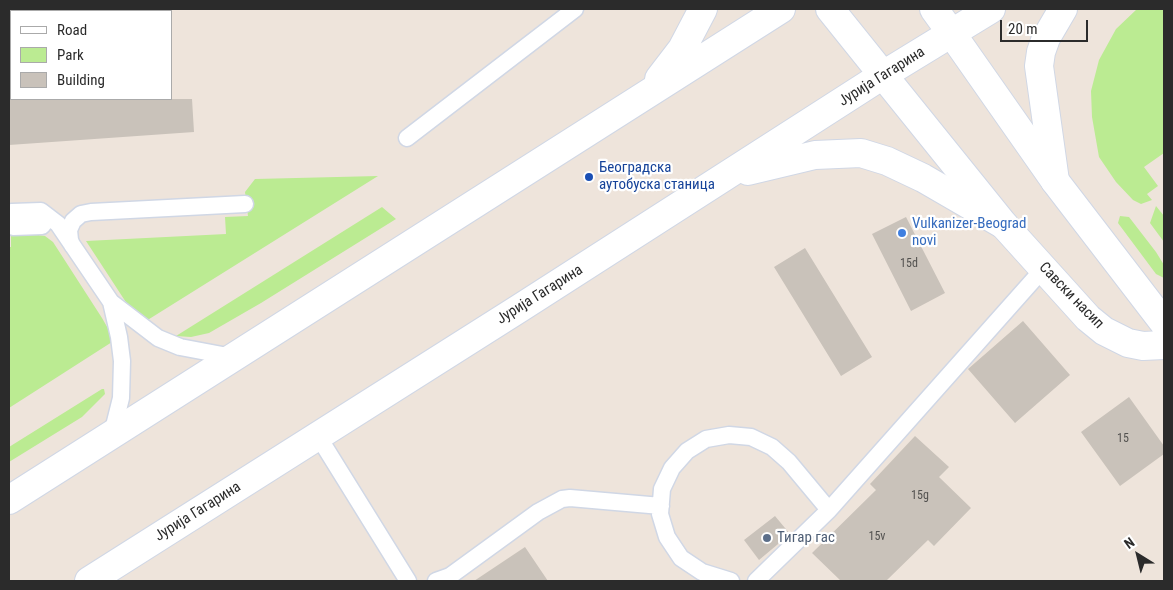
<!DOCTYPE html>
<meta charset="utf-8">
<style>
body{margin:0}
#map{position:relative;width:1173px;height:590px;overflow:hidden;background:#eee4db;font-family:"Roboto Condensed",sans-serif}
canvas{display:block}
.frame{position:absolute;inset:0;border:10px solid #2b2b2b;pointer-events:none}
.legend{position:absolute;left:10px;top:10px;width:162px;height:90px;box-sizing:border-box;background:#fff;border:1px solid #aaa;margin:0;padding:6px 9px;list-style:none;font-size:15px;color:#2b2b2b}
.legend li{display:flex;align-items:center;gap:10px;height:25px}
.legend b{width:25px;border:1px solid #aaa}
.north{position:absolute;left:1113px;top:530px;width:50px;height:50px;-webkit-text-stroke:4px #fff;paint-order:stroke;rotate:324deg;font-size:14px;font-weight:700;line-height:20px;text-align:center;color:#2b2b2b}
.north::after{content:'';display:block;margin:auto;width:18px;height:22px;background:#2b2b2b;clip-path:polygon(50% 0,100% 100%,50% 72%,0 100%)}
.scale{position:absolute;left:1000px;top:20px;width:88px;height:22px;box-sizing:border-box;border:2px solid #2b2b2b;border-top:0;padding-left:6px;font-size:15px;line-height:18px;white-space:nowrap;color:#2b2b2b;-webkit-text-stroke:4px #fff;paint-order:stroke}
</style>
<div id="map">
<canvas width="1173" height="590"></canvas>
<div class="frame"></div>
<ul class="legend">
<li><b style="height:6px;background:#fff"></b>Road</li>
<li><b style="height:14px;background:#bbeb92"></b>Park</li>
<li><b style="height:14px;background:#c9c2ba"></b>Building</li>
</ul>
<div class="north">N</div>
<div class="scale">20 m</div>
</div>
<script>
const ctx = document.querySelector('canvas').getContext('2d');
ctx.lineJoin = 'round';
function fillPath(path, color) {
  ctx.fillStyle = color;
  ctx.fill(path, 'evenodd');
}
function shape(rows) {
  const path = new Path2D();
  for (const r of rows) {
    path.moveTo(r[0], r[1]);
    for (let i = 2; i < r.length; i += 2) path.lineTo(r[i], r[i + 1]);
  }
  return path;
}
function trace(path, color, width, dash) {
  ctx.strokeStyle = color;
  ctx.lineWidth = width;
  ctx.lineCap = dash ? 'butt' : 'round';
  ctx.setLineDash(dash || []);
  ctx.stroke(path);
}
function drawText(font, color, halo, rows, align = 'center') {
  ctx.font = font + ' "Roboto Condensed",sans-serif';
  ctx.lineWidth = 4.5;
  ctx.setLineDash([]);
  ctx.textBaseline = 'middle';
  ctx.strokeStyle = halo;
  ctx.fillStyle = color;
  for (const [text, x, y, turn = 0] of rows) {
    ctx.save();
    ctx.translate(x, y);
    ctx.rotate((+turn || 0) * Math.PI / 180);
    ctx.textAlign = isNaN(turn) ? turn : align;
    if (halo) ctx.strokeText(text, 0, 0);
    ctx.fillText(text, 0, 0);
    ctx.restore();
  }
}
fillPath(shape([
 [1137,9,1164,9,1164,153,1144,167,1158,186,1147,194,1152,200,1141,204,1133,200,1116,182,1099,157,1092,117,1091,91,1099,60,1116,29],
 [378,176,146,321,133,313,86,241,226,234,225,217,248,216,245,192,255,179],
 [1156,206,1164,216,1164,242,1150,223],
 [382,207,396,219,261,303,209,333,191,337,176,336],
 [1120,216,1129,217,1156,252,1164,265,1164,278,1156,274,1118,223],
 [32,234,45,236,53,242,102,318,110,332,112,342,9,408,9,247,11,247,11,235],
 [102,389,104,389,105,394,82,417,9,462,9,447]
]), '#bbeb92');
fillPath(shape([
 [9,99,192,99,194,132,9,145],
 [906,217,945,293,911,311,872,234],
 [805,248,872,357,841,376,774,267],
 [1023,321,1070,375,1015,423,968,369],
 [1129,397,1164,446,1164,454,1120,486,1081,432],
 [915,436,949,467,939,477,971,508,934,546,928,540,886,581,841,581,812,553,876,490,870,484],
 [775,516,790,534,759,560,744,540],
 [525,547,548,581,474,581]
]), '#c9c2ba');
const service = shape([
 [407,138,575,9],
 [9,217,12,212,41,211,58,224,111,302,158,338,180,347,233,357],
 [9,222,13,227,42,226,48,218],
 [72,245,70,240,69,230,73,221,81,214,91,212,245,204],
 [111,302,119,337,122,361,121,398,112,434],
 [318,436,408,581],
 [436,581,450,576,538,512,562,499,570,498,661,506],
 [731,581,702,572,681,558,667,537,660,514,662,489,672,468,687,451,706,439,729,435,751,437,772,447,789,462,829,510],
 [756,581,829,510,1044,268]
]);
const minor = shape([
 [952,34,1055,181,1164,323],
 [883,75,1004,225,1088,318,1104,331,1128,343,1143,346,1164,345]
]);
const tertiary = shape([
 [830,9,883,75],
 [934,9,952,34]
]);
const secondary = shape([
 [659,79,682,49,703,9],
 [748,171,815,155,861,153,887,161,923,178,1004,225],
 [1055,181,1039,66,1041,52,1046,38,1063,9],
 [9,500,781,9],
 [89,581,520,308,883,75,991,9]
]);
trace(service, '#d0d7e5', 19);
trace(minor, '#d0d7e5', 30);
trace(tertiary, '#d0d7e5', 30);
trace(secondary, '#d0d7e5', 30);
trace(service, '#fff', 16);
trace(minor, '#fff', 28);
trace(tertiary, '#fff', 28);
trace(secondary, '#fff', 28);
for (const [x, y, r, color] of [
 [589,177,5,"#1a4fb4"],
 [902,233,5,"#3f7fe0"],
 [767,538,5,"#5c6f8a"]
]) {
  const dot = new Path2D();
  dot.arc(x, y, r, 0, 2 * Math.PI);
  ctx.fillStyle = color;
  ctx.fill(dot);
  trace(dot, '#fff', 2);
}
drawText('12px', '#52514f', null, [
 ["15d",909,264],
 ["15",1123,439],
 ["15g",920,496],
 ["15v",877,537]
]);
drawText('15px', '#2b2b2b', '#fff', [
 ["Јурија Гагарина",882,77,-32],
 ["Јурија Гагарина",540,295,-32],
 ["Савски насип",1071,296,46],
 ["Јурија Гагарина",198,512,-32]
]);
drawText('15px', '#164399', '#fff', [
 ["Београдска",599,168],
 ["аутобуска станица",599,185]
], 'left');
drawText('15px', '#366cbe', '#fff', [
 ["Vulkanizer-Beograd",912,224],
 ["novi",912,241]
], 'left');
drawText('15px', '#4e5e75', '#fff', [
 ["Тигар гас",777,538]
], 'left');
</script>
